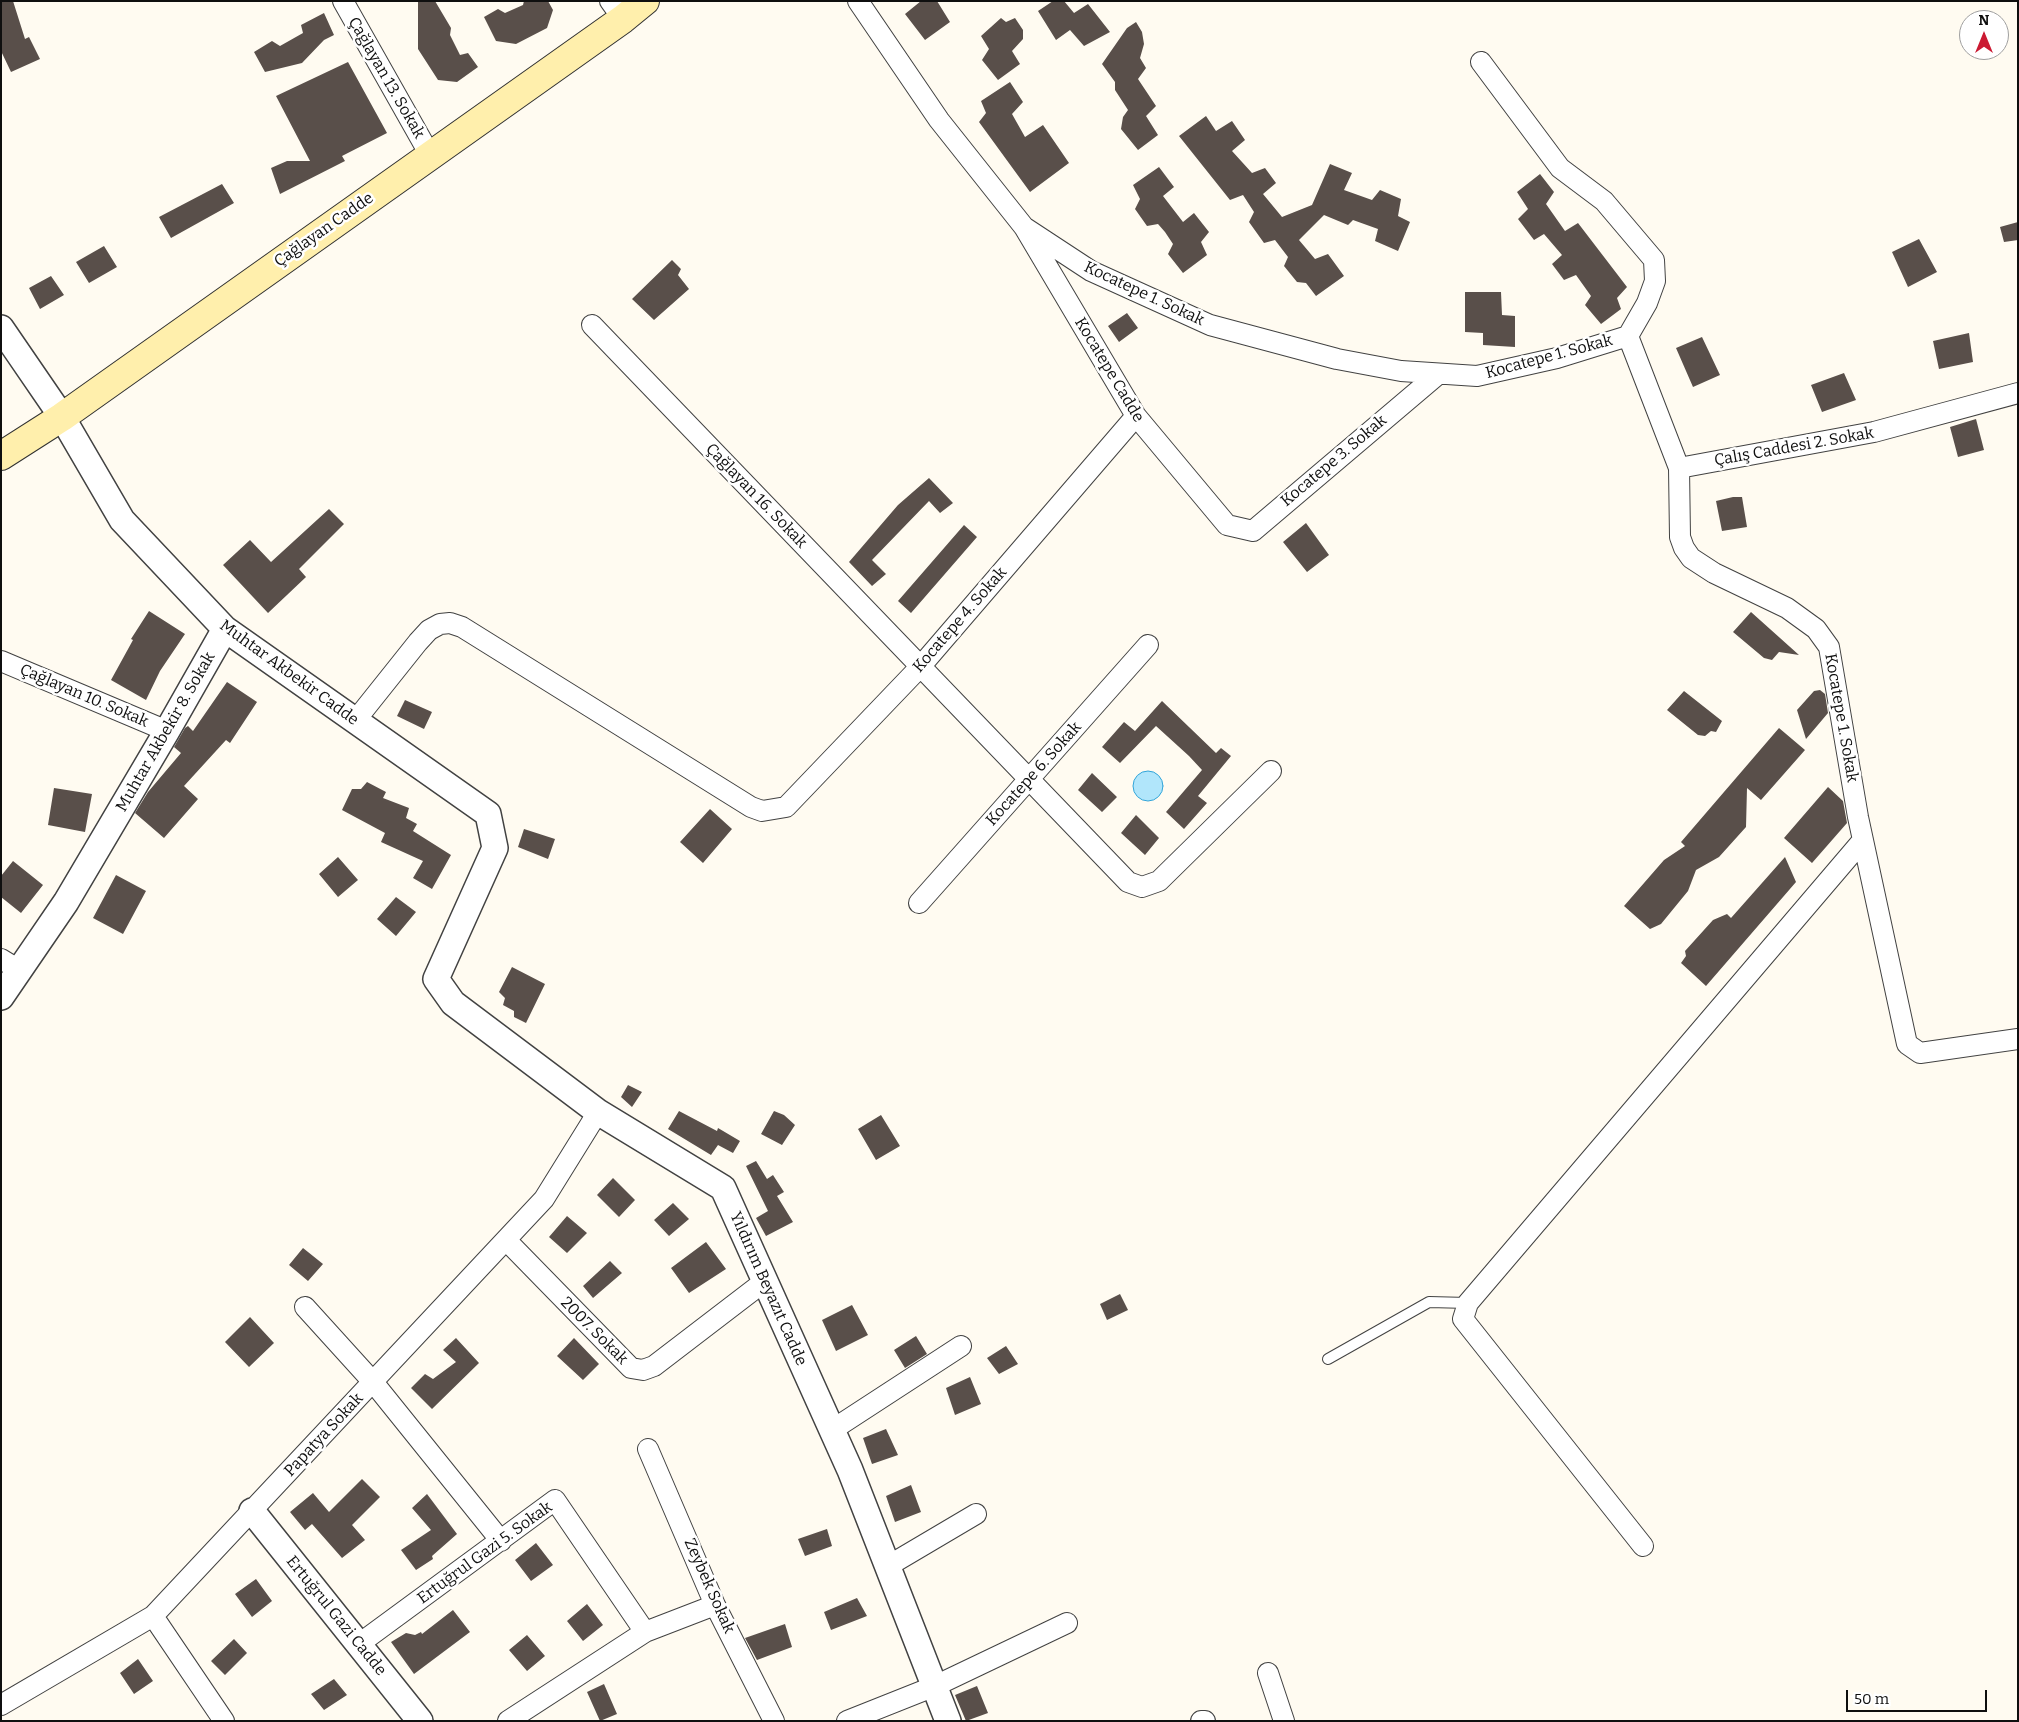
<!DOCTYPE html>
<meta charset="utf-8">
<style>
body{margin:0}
#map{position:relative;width:2019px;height:1722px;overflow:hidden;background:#fffbf1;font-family:Bitter,serif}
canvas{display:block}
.frame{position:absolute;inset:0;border:2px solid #0f0f0f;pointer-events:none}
.north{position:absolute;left:1959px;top:10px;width:50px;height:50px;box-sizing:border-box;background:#fff;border:1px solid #9f9f9f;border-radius:50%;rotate:0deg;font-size:14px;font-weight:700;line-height:20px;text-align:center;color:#0f0f0f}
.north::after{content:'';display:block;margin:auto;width:18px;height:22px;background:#cb1a32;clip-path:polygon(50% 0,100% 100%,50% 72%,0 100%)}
.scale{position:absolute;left:1846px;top:1690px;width:141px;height:22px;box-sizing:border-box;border:2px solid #0f0f0f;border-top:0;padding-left:6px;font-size:15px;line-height:18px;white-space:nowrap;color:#0f0f0f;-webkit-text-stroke:4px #fff;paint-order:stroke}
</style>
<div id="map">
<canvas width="2019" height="1722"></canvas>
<div class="frame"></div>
<div class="north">N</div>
<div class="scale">50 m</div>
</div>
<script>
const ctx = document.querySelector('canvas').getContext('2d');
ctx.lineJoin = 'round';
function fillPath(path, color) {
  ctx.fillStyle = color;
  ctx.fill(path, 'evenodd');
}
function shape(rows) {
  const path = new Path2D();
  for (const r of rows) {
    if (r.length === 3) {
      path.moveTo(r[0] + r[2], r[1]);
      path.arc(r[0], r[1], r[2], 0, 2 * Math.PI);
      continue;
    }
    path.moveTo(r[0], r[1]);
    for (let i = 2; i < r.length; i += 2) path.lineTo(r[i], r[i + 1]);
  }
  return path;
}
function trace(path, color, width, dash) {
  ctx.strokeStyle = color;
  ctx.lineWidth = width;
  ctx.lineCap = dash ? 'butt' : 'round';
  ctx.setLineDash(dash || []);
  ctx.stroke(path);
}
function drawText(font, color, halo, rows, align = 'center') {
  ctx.font = font + ' Bitter,serif';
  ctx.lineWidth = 5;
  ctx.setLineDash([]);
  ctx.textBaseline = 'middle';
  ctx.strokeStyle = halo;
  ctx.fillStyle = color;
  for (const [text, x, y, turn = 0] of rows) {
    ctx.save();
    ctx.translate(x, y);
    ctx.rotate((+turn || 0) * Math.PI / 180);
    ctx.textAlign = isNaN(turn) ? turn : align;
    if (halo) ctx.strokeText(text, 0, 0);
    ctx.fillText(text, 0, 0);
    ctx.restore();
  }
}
const water = shape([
 [1148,786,15]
]);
fillPath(water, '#b1e6fb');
trace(water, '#31a4d8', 1);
fillPath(shape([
 [1,1,13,1,25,39,29,37,40,59,11,72,1,51],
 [418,1,435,1,451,28,450,35,460,55,468,53,478,67,457,82,438,80,418,49],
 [524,1,548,1,553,10,547,28,516,44,496,41,484,17,498,9,505,13,523,5],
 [921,1,937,1,950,22,925,40,905,14],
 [1053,1,1064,1,1074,13,1088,4,1110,32,1084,46,1070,30,1056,40,1038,11],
 [324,13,334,35,324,40,302,63,265,72,254,52,272,41,280,46,303,33,301,25],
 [1001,18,1006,22,1015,18,1023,30,1023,39,1012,51,1020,64,998,80,982,60,989,49,981,36],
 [1136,22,1142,32,1144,44,1140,58,1146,68,1138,79,1156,106,1146,116,1158,135,1138,150,1121,129,1123,117,1128,110,1115,90,1115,82,1102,64,1127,28],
 [348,62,387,133,342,156,345,161,280,194,271,168,287,161,310,161,276,96],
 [1010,82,1023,102,1012,114,1025,137,1043,125,1069,163,1030,192,979,122,986,113,981,101],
 [1206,116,1216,131,1232,121,1245,140,1232,151,1252,173,1265,168,1276,183,1263,194,1282,217,1312,205,1330,164,1352,173,1344,190,1372,200,1380,190,1401,199,1398,216,1410,222,1398,251,1375,241,1378,229,1353,220,1348,225,1324,215,1299,240,1315,259,1328,254,1344,276,1316,296,1306,283,1297,282,1284,266,1288,257,1275,240,1264,243,1249,222,1254,212,1243,195,1230,200,1179,136],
 [1159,167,1174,187,1163,196,1183,222,1194,213,1209,232,1201,242,1207,255,1183,273,1168,254,1173,244,1165,232,1158,224,1147,226,1135,209,1140,199,1133,185],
 [1540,174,1554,192,1546,204,1565,231,1578,223,1627,287,1617,298,1621,309,1601,324,1585,305,1591,296,1576,275,1564,280,1552,264,1562,255,1544,234,1534,240,1518,219,1528,209,1517,192],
 [222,184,234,203,171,238,159,217],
 [2018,222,2018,240,2004,242,2000,227],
 [1919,239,1937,272,1908,287,1892,252],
 [104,246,117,267,89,283,76,262],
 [672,260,681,269,678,275,689,289,654,320,632,299],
 [51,276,64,295,40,309,29,288],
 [1465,292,1501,292,1502,315,1515,316,1515,347,1483,345,1483,333,1465,332],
 [1127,313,1138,328,1119,342,1108,326],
 [1969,333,1973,362,1939,369,1933,341],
 [1702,337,1720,375,1693,387,1676,348],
 [1844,373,1856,400,1822,412,1811,385],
 [1976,419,1984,450,1958,457,1950,427],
 [929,478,953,503,940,513,929,501,872,560,886,574,872,586,849,562,898,505],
 [1733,497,1742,497,1747,527,1722,531,1716,501],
 [329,509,344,524,299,569,306,577,268,613,223,565,250,540,271,562],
 [1306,523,1329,555,1307,572,1283,542],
 [964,525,977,537,911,613,898,601],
 [149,611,185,634,160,671,146,700,111,680,133,640,131,639],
 [1751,612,1799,655,1779,652,1772,660,1764,658,1733,632],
 [227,682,257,702,230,743,226,740,184,786,198,799,164,838,135,813,148,792,181,753,174,747,185,728,188,726,193,731],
 [1820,690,1825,694,1828,713,1806,739,1797,710,1814,691],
 [1684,691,1722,721,1716,732,1711,731,1705,736,1698,735,1667,710],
 [405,700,432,712,424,729,397,716],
 [1162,701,1216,753,1221,748,1231,756,1198,796,1207,803,1184,829,1166,812,1202,770,1189,756,1156,726,1120,763,1102,747,1124,722,1135,731],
 [1779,728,1805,750,1761,800,1747,788,1746,827,1719,857,1696,870,1688,891,1661,924,1650,929,1624,906,1664,860,1685,846,1681,842],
 [1092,773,1117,797,1102,812,1078,790],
 [367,782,386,792,383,798,409,808,406,818,417,824,413,831,451,855,432,889,413,878,423,861,381,842,385,833,342,810,352,789,361,789],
 [1828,787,1843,801,1847,823,1812,863,1784,838],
 [54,788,92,794,85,832,48,825],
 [710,809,732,829,703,863,680,842],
 [1136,815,1159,838,1145,855,1121,833],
 [524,829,555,839,548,859,518,847],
 [338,857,358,880,338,897,319,874],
 [1785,857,1796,882,1706,986,1681,963,1686,956,1685,951,1713,920,1727,914,1731,918],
 [13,861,43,885,21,913,1,897,1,876],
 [116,875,146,891,123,934,93,918],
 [396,897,416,912,396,936,377,919],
 [512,967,545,984,526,1023,514,1017,514,1011,503,1005,505,998,499,992],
 [628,1085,642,1092,632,1107,621,1097],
 [679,1111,717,1131,718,1128,740,1141,733,1153,718,1145,711,1155,668,1129],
 [774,1111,784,1115,795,1125,782,1145,761,1134],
 [881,1115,900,1146,876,1160,858,1129],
 [756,1161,767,1179,773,1175,784,1192,777,1196,793,1222,766,1236,756,1218,768,1211,746,1166],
 [613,1178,635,1200,619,1217,597,1195],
 [673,1203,689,1219,669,1236,654,1220],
 [567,1216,587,1233,567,1253,549,1237],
 [706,1242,726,1269,689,1293,671,1268],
 [303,1248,323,1264,308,1281,289,1265],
 [610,1261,622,1273,593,1298,583,1286],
 [1120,1294,1128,1310,1107,1320,1100,1304],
 [852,1305,868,1335,836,1351,822,1320],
 [250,1317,274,1343,249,1367,225,1342],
 [916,1336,927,1354,905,1368,894,1350],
 [456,1338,479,1363,432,1409,411,1388,425,1374,433,1379,456,1362,443,1350],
 [574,1338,599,1364,583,1380,557,1356],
 [1006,1346,1018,1364,999,1374,987,1358],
 [970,1377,981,1404,955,1415,946,1388],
 [886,1429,898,1455,872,1464,863,1438],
 [362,1479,380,1497,352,1525,365,1540,342,1558,312,1524,305,1530,290,1512,313,1493,329,1512],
 [911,1485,921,1512,895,1522,886,1496],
 [427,1494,457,1534,432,1556,433,1559,416,1570,401,1550,431,1530,412,1508],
 [827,1529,832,1546,805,1556,798,1539],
 [536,1543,553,1565,531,1581,515,1560],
 [256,1579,272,1601,252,1617,235,1594],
 [857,1598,867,1616,831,1630,824,1612],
 [587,1604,603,1625,583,1641,567,1621],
 [453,1610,470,1632,414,1674,391,1642,406,1633,415,1635,421,1632,422,1634],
 [785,1624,792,1647,757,1660,745,1638],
 [527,1635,545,1656,527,1671,509,1650],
 [234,1639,247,1653,225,1675,211,1661],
 [138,1659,153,1681,134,1694,120,1673],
 [334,1679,347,1695,324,1710,311,1694],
 [604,1684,617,1714,600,1721,587,1692],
 [977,1686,988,1713,966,1721,955,1695]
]), '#594f4a');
const service = shape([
 [1328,1359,1429,1302,1468,1303]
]);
const minor = shape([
 [343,1,430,155],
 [610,1,623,19],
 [858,1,939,120,1024,227,1136,416,1227,525,1253,531,1437,375],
 [1481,62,1560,168,1604,201,1654,260,1655,281,1647,303,1628,336],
 [1024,227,1091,271,1210,325,1337,359,1401,371,1477,376,1557,358,1628,336,1679,468,1680,537,1684,548,1691,558,1714,573,1787,608,1816,629,1829,647,1858,817,1907,1044,1920,1053,2018,1039],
 [592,325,1128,882,1142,887,1159,881,1271,771],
 [1679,468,1874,432,2018,393],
 [1,661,167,731],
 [355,721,418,642,429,630,440,624,450,623,462,627,751,807,762,811,786,807,920,667,1136,416],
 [919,903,1148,645],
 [1,959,19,970],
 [506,1240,631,1368,643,1370,654,1366,765,1281],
 [305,1307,373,1382,501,1541],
 [832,1430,961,1346],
 [648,1449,715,1605,774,1721],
 [1643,1546,1463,1319,1468,1303,1863,840],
 [888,1566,976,1514],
 [153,1616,224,1721],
 [359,1644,555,1500,645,1632],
 [1268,1673,1284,1721],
 [1,1705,153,1616,544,1199,598,1112],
 [508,1721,645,1632,715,1605],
 [847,1721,935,1686,1067,1623],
 [1201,1721,1205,1721]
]);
const tertiary = shape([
 [1,328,62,417,122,520,225,629,488,814,495,848,436,979,453,1003,598,1112,723,1188,850,1470,948,1721],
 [1,997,66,902,167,731,225,629],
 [252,1511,420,1721]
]);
const secondary = shape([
 [1,456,62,417,623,19,645,1]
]);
trace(service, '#424242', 12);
trace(minor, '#424242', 22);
trace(tertiary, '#424242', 28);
trace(secondary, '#313131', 30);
trace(service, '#fff', 10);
trace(minor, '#fff', 20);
trace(tertiary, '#fff', 25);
trace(secondary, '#ffefac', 28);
drawText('16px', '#0f0f0f', '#fff', [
 ["Çağlayan 13. Sokak",386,78,60],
 ["Çağlayan Cadde",324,230,-35],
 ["Kocatepe 1. Sokak",1144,294,25],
 ["Kocatepe 1. Sokak",1549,357,-15],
 ["Kocatepe Cadde",1109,370,59],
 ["Çalış Caddesi 2. Sokak",1794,447,-10],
 ["Kocatepe 3. Sokak",1334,461,-40],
 ["Çağlayan 16. Sokak",756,496,46],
 ["Kocatepe 4. Sokak",960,620,-49],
 ["Muhtar Akbekir Cadde",289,673,36],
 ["Çağlayan 10. Sokak",84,696,23],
 ["Kocatepe 1. Sokak",1841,718,80],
 ["Muhtar Akbekir 8. Sokak",166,732,-60],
 ["Kocatepe 6. Sokak",1034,774,-48],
 ["Yıldırım Beyazıt Cadde",768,1289,66],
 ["2007. Sokak",594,1331,45],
 ["Papatya Sokak",324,1435,-47],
 ["Ertuğrul Gazi 5. Sokak",485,1553,-36],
 ["Zeybek Sokak",709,1586,66],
 ["Ertuğrul Gazi Cadde",336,1616,51]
]);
</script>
